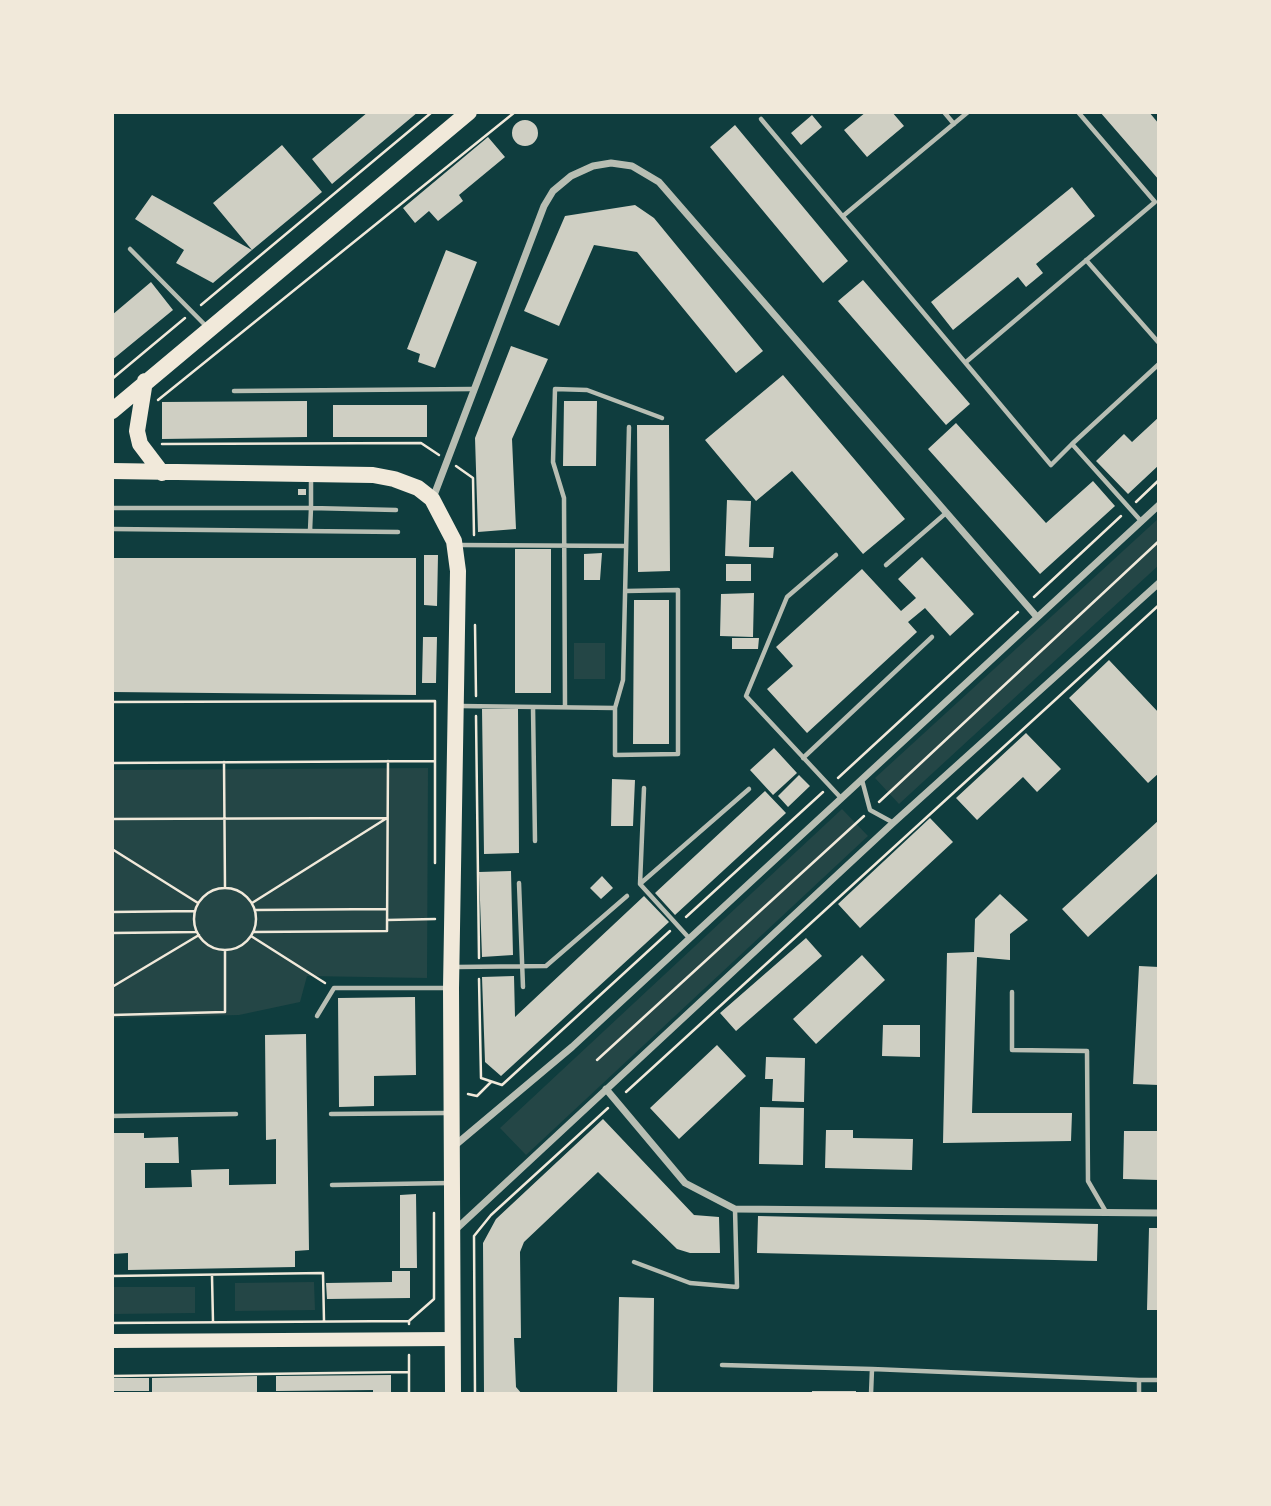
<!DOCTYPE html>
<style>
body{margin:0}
#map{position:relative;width:1271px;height:1506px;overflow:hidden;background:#0f3d3e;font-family:Bitter,serif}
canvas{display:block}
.frame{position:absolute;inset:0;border:114px solid #f1e9da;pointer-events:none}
</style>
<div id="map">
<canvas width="1271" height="1506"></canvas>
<div class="frame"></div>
</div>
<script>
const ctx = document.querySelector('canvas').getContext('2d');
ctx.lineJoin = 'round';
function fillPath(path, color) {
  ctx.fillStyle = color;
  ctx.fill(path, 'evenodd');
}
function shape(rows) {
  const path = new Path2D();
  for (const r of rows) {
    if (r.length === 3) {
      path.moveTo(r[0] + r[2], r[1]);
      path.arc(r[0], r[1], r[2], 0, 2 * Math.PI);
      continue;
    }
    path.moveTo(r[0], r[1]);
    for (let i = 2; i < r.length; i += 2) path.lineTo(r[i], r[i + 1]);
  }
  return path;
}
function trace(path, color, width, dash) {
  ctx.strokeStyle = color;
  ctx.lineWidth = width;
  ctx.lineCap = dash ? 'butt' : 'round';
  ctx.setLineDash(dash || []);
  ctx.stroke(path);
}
fillPath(shape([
 [1159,518,1159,565,899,804,875,778],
 [574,643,605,643,605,679,574,679],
 [428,768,427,978,307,976,300,1002,239,1015,112,1018,112,770],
 [842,809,868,836,526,1155,500,1128],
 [314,1282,315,1310,235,1311,235,1283],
 [114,1287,195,1287,195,1313,114,1314]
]), '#244646');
fillPath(shape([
 [368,112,418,112,332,184,312,159],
 [866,112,892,112,904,126,867,157,844,130],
 [1100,112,1149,112,1159,124,1159,180],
 [812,115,822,127,801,145,791,133],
 [525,133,13],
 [735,125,848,261,823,283,710,147],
 [488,137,505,157,459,195,463,201,438,221,429,211,415,223,403,208],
 [282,145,322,192,252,250,213,203],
 [1072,187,1095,216,1036,264,1043,273,1026,287,1018,277,953,330,931,302],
 [152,195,252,250,213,283,176,263,184,250,135,219],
 [635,205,654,218,763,351,736,373,637,252,594,245,559,326,524,311,565,216],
 [446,250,477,262,435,368,418,362,420,354,407,349],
 [863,280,970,404,946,425,838,301],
 [151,282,173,310,112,360,112,315],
 [511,346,548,359,512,439,516,529,478,532,475,438],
 [783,375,905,519,863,554,792,471,756,501,705,440],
 [307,401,307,437,162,439,162,402],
 [564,401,597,401,596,466,563,466],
 [333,405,427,405,427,437,333,437],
 [1159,417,1159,465,1128,494,1096,461,1124,434,1132,442],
 [956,423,1046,523,1093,481,1115,506,1040,574,928,449],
 [637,425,669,425,670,571,638,572],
 [298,489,306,489,306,495,298,495],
 [727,500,751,501,749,547,774,547,773,558,725,556],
 [515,549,551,549,551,693,515,693],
 [602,553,600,580,584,580,584,554],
 [424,555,438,555,437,606,424,605],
 [922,557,974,614,950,636,925,608,908,622,917,632,807,733,767,689,793,666,776,647,862,569,901,611,916,598,898,579],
 [112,558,416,558,416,695,112,692],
 [726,564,751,564,751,581,726,581],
 [754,593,753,637,720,636,721,594],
 [634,600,669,600,669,744,633,744],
 [423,637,437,637,436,683,422,683],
 [732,638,759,638,758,649,732,649],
 [1109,660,1159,713,1159,773,1148,783,1069,698],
 [482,709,518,709,519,853,484,854],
 [1026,733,1061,769,1037,792,1023,777,977,820,956,798],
 [774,748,797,773,773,795,750,770],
 [799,775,810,786,788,807,778,796],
 [612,779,635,780,633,826,611,826],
 [765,791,786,813,675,915,655,893],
 [930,818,953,842,860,928,838,904],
 [1159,820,1159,872,1088,937,1062,909],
 [511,871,513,955,482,957,479,872],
 [602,876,613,888,601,899,590,888],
 [1000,894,1028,920,1010,934,1010,960,977,957,972,1113,1072,1113,1071,1141,943,1143,947,953,974,952,975,919],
 [644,896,669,922,501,1076,485,1062,482,977,514,976,515,1017],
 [806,938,822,956,736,1031,720,1013],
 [862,955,885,980,816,1044,793,1019],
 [1139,966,1159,967,1159,1085,1133,1084],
 [415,997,416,1075,374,1076,374,1106,339,1107,338,998],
 [883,1025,920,1025,920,1057,882,1056],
 [306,1034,309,1250,295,1251,295,1267,128,1270,128,1253,112,1254,112,1133,144,1133,144,1138,178,1137,179,1163,145,1163,145,1188,192,1187,191,1170,229,1169,229,1185,276,1184,276,1139,266,1140,265,1035],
 [717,1045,746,1076,679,1139,650,1108],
 [766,1057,805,1058,804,1102,772,1101,773,1079,765,1079],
 [760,1107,804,1108,803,1165,759,1164],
 [603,1119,694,1215,719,1217,720,1253,690,1253,677,1249,598,1172,524,1242,520,1252,521,1338,514,1338,516,1387,522,1394,484,1394,483,1243,496,1219],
 [826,1130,853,1130,853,1138,913,1139,912,1170,825,1168],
 [1124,1131,1159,1131,1159,1180,1123,1179],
 [416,1194,417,1268,400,1268,400,1195],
 [758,1216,1098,1224,1097,1261,757,1253],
 [1149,1228,1159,1228,1159,1310,1147,1310],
 [392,1271,410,1271,410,1298,327,1299,326,1283,392,1282],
 [619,1297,654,1298,653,1394,617,1394],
 [391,1375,391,1394,373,1394,373,1390,276,1391,276,1376],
 [257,1376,257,1394,152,1394,152,1378],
 [112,1378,149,1378,149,1391,112,1391],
 [812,1391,856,1391,856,1394,812,1394]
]), '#cfcfc3');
trace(shape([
 [201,305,432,112],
 [112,379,185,318],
 [158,400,515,112],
 [162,444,421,443,439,455],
 [456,466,473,478,474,535],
 [1136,502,1159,480],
 [1034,597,1121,516],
 [475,625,476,696],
 [112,702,435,701,435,863],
 [476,716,479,958],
 [224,762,225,888],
 [112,763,435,761],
 [838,778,1018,612],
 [879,802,1159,541],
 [112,819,387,818],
 [112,849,198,903],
 [225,919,31],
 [252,903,387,818],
 [255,910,387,909],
 [112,912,195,911],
 [686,917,823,792],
 [387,920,435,919],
 [253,932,387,931,388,761],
 [112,933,196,932],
 [251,936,325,983],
 [479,979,481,1078,502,1085,670,931],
 [112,987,199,935],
 [112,1015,225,1012,225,951],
 [597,1060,864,816],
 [626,1092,1159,605],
 [468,1094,477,1096,491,1082],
 [112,1276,323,1273,324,1321],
 [212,1276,213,1322],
 [112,1323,409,1321],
 [409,1324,409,1321,434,1299,434,1213],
 [112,1376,408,1372],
 [409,1394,409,1355],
 [475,1394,474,1236,491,1215,608,1108]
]), '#f1e9da', 2.5);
trace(shape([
 [944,112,954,124],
 [761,119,1051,465,1072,444,1141,521],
 [843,216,968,112],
 [130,249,208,328],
 [1086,260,1159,343],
 [966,362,1155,202,1078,112],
 [234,391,473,389],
 [1072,444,1159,364],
 [112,508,311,508,311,479],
 [112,529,398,532],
 [310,531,311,508,396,510],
 [460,545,626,546],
 [836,555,787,597,746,696,841,798],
 [886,565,946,513],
 [626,591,678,590,678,754,615,755,615,708,623,680,629,427],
 [460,706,615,708],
 [533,707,535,841],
 [565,707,564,498,553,462,555,389,587,390,662,418],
 [803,758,932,637],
 [862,780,870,810,892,822],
 [644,788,640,884,689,938],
 [519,883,523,987],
 [641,883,749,789],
 [456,967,546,966,627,896],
 [1012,992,1012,1050,1087,1051,1088,1181,1106,1212],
 [317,1016,334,988,447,988],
 [331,1114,446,1113],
 [112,1116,236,1114],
 [332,1185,450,1183],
 [634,1262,690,1283,737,1287,735,1209],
 [722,1365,872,1369],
 [1139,1380,1159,1380],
 [871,1394,872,1369,1139,1380,1139,1394]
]), '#b8beb3', 4.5);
trace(shape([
 [433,498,544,206,553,191,571,176,593,166,611,163,632,166,659,182,1037,617],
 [606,1089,685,1183,735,1209,1159,1213],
 [453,1147,572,1047,1159,505],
 [454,1231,893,823,1159,583]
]), '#b8beb3', 7);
trace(shape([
 [112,1341,452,1339]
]), '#f1e9da', 14);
trace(shape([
 [145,381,137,431,140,444,162,473],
 [112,411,469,112],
 [112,471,373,475,394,479,418,488,432,499,454,541,458,571,451,988,453,1394]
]), '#f1e9da', 16);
</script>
